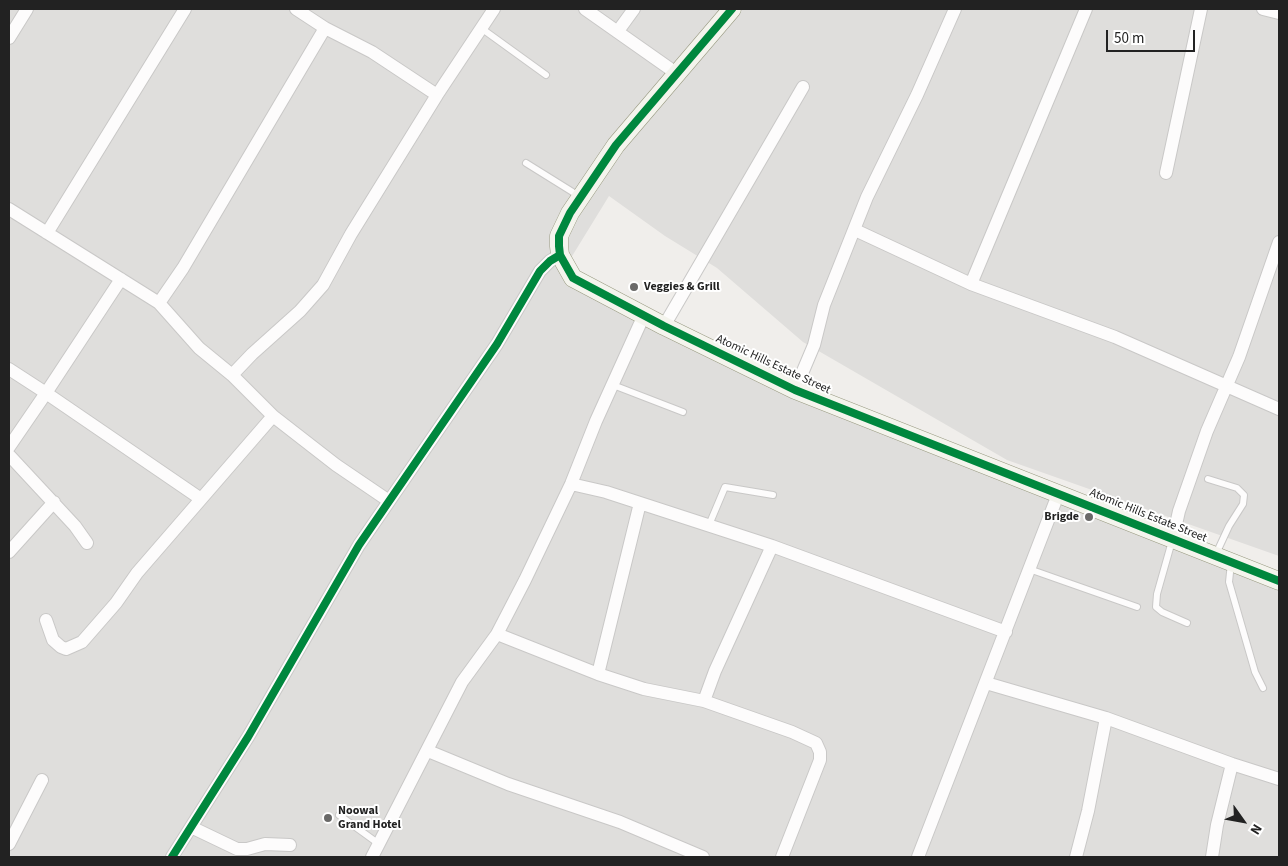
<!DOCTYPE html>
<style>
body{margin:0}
#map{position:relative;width:1288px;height:866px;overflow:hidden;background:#f0eeeb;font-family:"Source Sans 3",sans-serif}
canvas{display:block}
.frame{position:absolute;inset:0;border:10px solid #222;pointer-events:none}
.north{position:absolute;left:1218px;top:796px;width:50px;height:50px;-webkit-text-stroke:4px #fff;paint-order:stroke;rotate:122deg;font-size:14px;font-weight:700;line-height:20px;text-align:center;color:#222}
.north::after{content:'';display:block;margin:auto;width:18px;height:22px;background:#222;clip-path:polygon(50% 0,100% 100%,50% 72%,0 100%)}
.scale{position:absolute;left:1106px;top:30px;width:89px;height:22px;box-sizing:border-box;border:2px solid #222;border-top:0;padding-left:6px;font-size:15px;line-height:18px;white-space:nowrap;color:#222;-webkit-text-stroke:4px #fff;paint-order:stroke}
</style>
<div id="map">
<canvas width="1288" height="866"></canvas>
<div class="frame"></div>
<div class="north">N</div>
<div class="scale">50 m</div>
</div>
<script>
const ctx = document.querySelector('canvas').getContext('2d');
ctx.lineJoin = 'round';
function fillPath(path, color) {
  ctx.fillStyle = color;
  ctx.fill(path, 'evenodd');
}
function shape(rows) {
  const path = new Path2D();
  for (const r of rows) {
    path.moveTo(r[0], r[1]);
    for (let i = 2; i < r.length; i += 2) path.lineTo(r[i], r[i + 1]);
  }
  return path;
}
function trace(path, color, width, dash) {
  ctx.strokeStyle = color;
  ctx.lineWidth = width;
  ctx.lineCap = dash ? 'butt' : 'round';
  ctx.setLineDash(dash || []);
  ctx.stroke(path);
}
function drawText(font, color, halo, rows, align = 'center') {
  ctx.font = font + ' "Source Sans 3",sans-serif';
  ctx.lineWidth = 4;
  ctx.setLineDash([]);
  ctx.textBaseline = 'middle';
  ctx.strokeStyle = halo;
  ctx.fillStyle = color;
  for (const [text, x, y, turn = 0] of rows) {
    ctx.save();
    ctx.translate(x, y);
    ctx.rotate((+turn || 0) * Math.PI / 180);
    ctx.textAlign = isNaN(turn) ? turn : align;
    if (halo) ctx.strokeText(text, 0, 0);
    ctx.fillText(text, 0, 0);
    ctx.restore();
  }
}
fillPath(shape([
 [9,9,1279,9,1279,556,1007,460,803,342,717,268,665,236,609,196,566,266,675,331,1279,582,1279,857,9,857]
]), '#dfdedc');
const lane = shape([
 [481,28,546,75],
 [526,163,579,196],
 [613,385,683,412],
 [1208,479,1237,488,1244,495,1243,504,1229,526,1216,554],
 [709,525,725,487,773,495],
 [1172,541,1157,594,1156,607,1162,612,1187,623],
 [1231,563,1229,582,1255,672,1263,688],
 [1029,569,1137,607],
 [339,815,379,844]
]);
const street = shape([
 [296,9,325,28,372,52,437,95],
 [585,9,676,73],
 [1263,9,1279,13],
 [618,31,634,9],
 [9,38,27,9],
 [1166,173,1201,9],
 [9,209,159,303,199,348,232,375,273,416,336,465,389,501],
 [855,230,971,284,1115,337,1279,409],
 [47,233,185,9],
 [971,284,1086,9],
 [159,303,183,268,325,28],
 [664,326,803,87],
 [9,369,46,393,121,279],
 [232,375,252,354,300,311,323,285,351,234,437,95,494,9],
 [795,390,814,345,824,305,867,197,917,95,955,9],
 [9,447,46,393,201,499],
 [9,455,75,526,87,543],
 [571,484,606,492,772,546,1006,632],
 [1173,538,1179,511,1207,431,1239,357,1279,242],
 [9,552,54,502],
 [46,620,53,640,61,647,66,649,82,642,116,603,137,573,273,416],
 [497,634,598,674,644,689,704,701,792,732,816,743,820,752,820,760,782,857],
 [598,674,640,503],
 [986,683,1106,718,1232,764,1279,779],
 [704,701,715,671,772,546],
 [428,751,508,784,620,822,703,857],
 [191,827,237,849,247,849,265,844,290,845],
 [9,844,42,780],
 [172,857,248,737,359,545,497,344,540,271,550,261,560,255],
 [372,857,462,682,497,634,525,580,571,484,596,421,644,315],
 [918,857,1059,492],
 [1076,857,1088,811,1106,718],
 [1212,857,1217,825,1232,764]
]);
const secondary = shape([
 [732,9,616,145,570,213,559,236,559,246,560,255,573,278,664,326,795,390,1279,581]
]);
trace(lane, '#c9c8c7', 8);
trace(street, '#c9c8c7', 14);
trace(secondary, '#999a82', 19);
trace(lane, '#fdfcfc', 6);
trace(street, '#fdfcfc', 12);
trace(secondary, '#f4f4ed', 18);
trace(shape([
 [732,9,616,145,570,213,559,236,559,246,560,255,573,278,664,326,795,390,1279,581],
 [172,857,248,737,359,545,497,344,540,271,550,261,560,255]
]), '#00873e', 8);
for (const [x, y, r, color] of [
 [634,287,5,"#6a6968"],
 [1089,517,5,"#6a6968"],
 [328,818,5,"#6a6968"]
]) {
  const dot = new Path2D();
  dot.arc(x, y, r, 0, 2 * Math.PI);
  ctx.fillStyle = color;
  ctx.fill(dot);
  trace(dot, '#fff', 2);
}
drawText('bold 12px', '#222', '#fff', [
 ["Veggies & Grill",644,287],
 ["Brigde",1079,517,"right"],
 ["Noowal",338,811],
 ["Grand Hotel",338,825]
], 'left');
drawText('12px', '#222', '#fff', [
 ["Atomic Hills Estate Street",773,365,25],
 ["Atomic Hills Estate Street",1148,516,22]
]);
</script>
